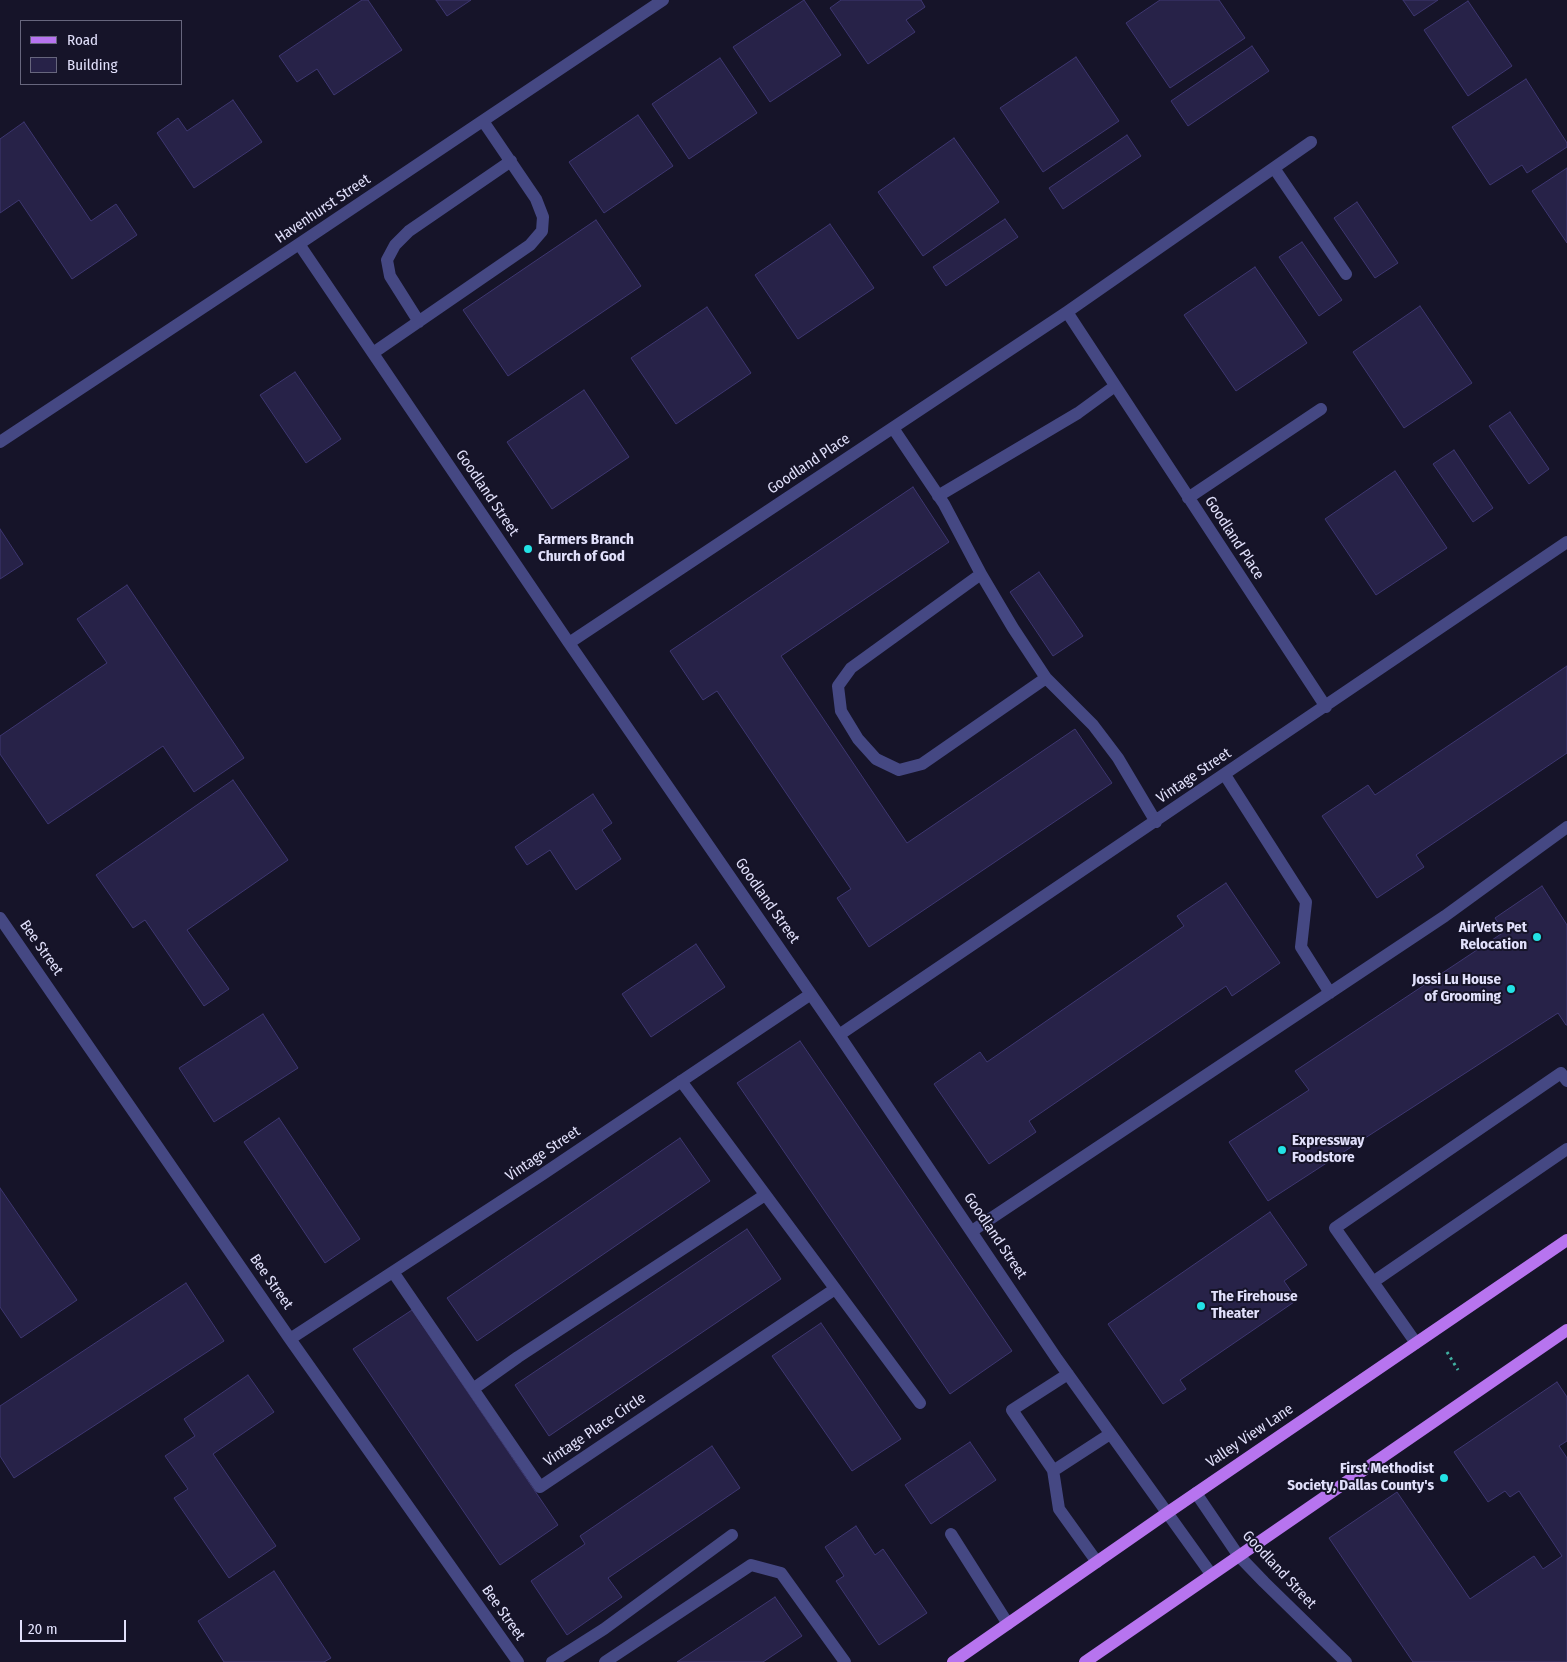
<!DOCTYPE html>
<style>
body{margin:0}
#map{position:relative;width:1567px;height:1662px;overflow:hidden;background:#161429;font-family:"Fira Sans Condensed",sans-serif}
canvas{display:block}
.legend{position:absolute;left:20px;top:20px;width:162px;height:65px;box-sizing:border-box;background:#161429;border:1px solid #67667d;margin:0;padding:6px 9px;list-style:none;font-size:15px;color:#e1e0fb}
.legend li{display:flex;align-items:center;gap:10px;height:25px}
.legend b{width:25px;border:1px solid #67667d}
.scale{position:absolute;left:20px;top:1620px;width:106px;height:22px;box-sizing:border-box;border:2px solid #e1e0fb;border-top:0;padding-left:6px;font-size:15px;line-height:18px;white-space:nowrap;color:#e1e0fb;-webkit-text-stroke:4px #161429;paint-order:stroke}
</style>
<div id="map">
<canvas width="1567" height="1662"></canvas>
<ul class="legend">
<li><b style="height:6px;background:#b774ef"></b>Road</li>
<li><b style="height:14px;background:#272248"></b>Building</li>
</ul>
<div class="scale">20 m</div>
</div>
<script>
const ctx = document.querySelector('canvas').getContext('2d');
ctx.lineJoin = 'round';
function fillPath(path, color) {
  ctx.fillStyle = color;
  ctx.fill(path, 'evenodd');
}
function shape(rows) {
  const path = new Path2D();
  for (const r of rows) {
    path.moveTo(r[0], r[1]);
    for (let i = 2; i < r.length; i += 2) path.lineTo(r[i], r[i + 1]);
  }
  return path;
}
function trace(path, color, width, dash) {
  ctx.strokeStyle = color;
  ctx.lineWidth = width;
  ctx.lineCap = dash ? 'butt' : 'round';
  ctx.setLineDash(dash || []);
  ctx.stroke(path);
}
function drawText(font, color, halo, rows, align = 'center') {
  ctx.font = font + ' "Fira Sans Condensed",sans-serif';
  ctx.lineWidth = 4;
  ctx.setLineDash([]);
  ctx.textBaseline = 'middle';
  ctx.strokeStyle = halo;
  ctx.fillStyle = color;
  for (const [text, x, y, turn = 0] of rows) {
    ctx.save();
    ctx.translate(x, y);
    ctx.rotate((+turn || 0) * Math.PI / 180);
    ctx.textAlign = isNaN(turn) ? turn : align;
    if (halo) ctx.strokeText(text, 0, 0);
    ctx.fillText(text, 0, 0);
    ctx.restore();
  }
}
const building = shape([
 [362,0,368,0,402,50,334,95,317,69,297,82,279,56,362,0],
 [436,0,471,0,447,16,436,0],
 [804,0,841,55,770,102,733,47,804,0],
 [841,0,921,0,925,7,906,20,915,32,868,64,830,8,841,0],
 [1160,0,1219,0,1245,38,1170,88,1126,23,1160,0],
 [1403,0,1438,0,1414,16,1403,0],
 [1468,1,1512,66,1468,96,1424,30,1468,1],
 [1252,46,1269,71,1188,126,1171,101,1252,46],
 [1076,57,1119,121,1043,172,1000,108,1076,57],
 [720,58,757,113,689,159,652,104,720,58],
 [1526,79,1567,143,1567,147,1527,173,1522,165,1490,185,1452,127,1526,79],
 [233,100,262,142,194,188,157,133,178,118,187,131,233,100],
 [638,115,673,166,604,213,569,162,638,115],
 [24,122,91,221,116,204,137,235,72,279,19,200,0,213,0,139,24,122],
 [1127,135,1141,156,1063,209,1049,188,1127,135],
 [954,138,999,202,923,256,878,192,954,138],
 [1567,168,1567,243,1532,191,1567,168],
 [1357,202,1398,263,1375,278,1334,218,1357,202],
 [1005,219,1018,237,946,286,933,267,1005,219],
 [596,220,641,286,508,376,463,310,596,220],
 [830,224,874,288,798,339,755,275,830,224],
 [1302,242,1342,300,1319,316,1279,257,1302,242],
 [1255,267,1307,343,1236,391,1184,315,1255,267],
 [1420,306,1472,383,1404,428,1353,352,1420,306],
 [707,307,751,373,676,424,631,358,707,307],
 [295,372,341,439,306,463,260,395,295,372],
 [584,390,629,457,552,509,507,442,584,390],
 [1510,412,1549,469,1529,484,1489,426,1510,412],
 [1454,450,1493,508,1473,522,1433,464,1454,450],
 [1395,471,1447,548,1376,595,1325,519,1395,471],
 [913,487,949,542,781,656,907,843,1075,729,1112,783,869,947,837,898,851,889,717,691,703,700,670,651,913,487],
 [0,529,23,564,0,579,0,529],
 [1039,572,1083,636,1053,656,1010,592,1039,572],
 [127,585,244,758,194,792,163,746,48,824,0,754,0,736,107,663,77,619,127,585],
 [1567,666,1567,753,1416,855,1424,867,1377,898,1322,816,1368,785,1375,795,1567,666],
 [233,780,288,860,187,930,229,989,204,1006,145,920,133,928,96,875,233,780],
 [593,794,612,823,602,830,621,859,576,890,550,850,527,865,515,847,593,794],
 [1226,883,1280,963,1232,996,1226,986,1029,1121,1036,1132,989,1164,934,1084,980,1052,987,1062,1184,926,1177,916,1226,883],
 [1542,886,1567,925,1567,1025,1566,1025,1558,1013,1268,1201,1229,1142,1309,1090,1295,1071,1504,932,1495,918,1542,886],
 [696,944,725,987,651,1037,622,994,696,944],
 [263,1014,298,1068,214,1122,179,1068,263,1014],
 [800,1041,1012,1351,950,1394,737,1083,800,1041],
 [279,1118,360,1239,325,1263,244,1142,279,1118],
 [680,1138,710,1181,477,1341,447,1298,680,1138],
 [0,1188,77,1300,21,1338,0,1307,0,1188],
 [1270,1212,1307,1265,1284,1281,1297,1300,1180,1380,1186,1389,1163,1404,1108,1324,1270,1212],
 [747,1229,781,1279,549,1436,515,1385,747,1229],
 [186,1283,224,1341,14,1478,0,1456,0,1406,186,1283],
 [412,1310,558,1525,500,1565,353,1349,412,1310],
 [821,1323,901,1439,852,1471,772,1356,821,1323],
 [248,1375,274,1412,213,1454,276,1546,229,1578,174,1498,188,1489,165,1456,195,1436,184,1419,248,1375],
 [1557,1382,1567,1397,1567,1441,1559,1446,1567,1458,1567,1662,1413,1662,1329,1538,1397,1492,1470,1599,1534,1556,1543,1569,1562,1556,1519,1491,1510,1497,1505,1491,1488,1502,1454,1452,1557,1382],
 [970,1442,996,1480,931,1524,905,1485,970,1442],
 [712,1446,740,1488,608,1578,622,1597,567,1635,531,1581,585,1544,580,1536,712,1446],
 [856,1526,875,1555,883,1549,927,1613,879,1645,836,1581,844,1576,825,1547,856,1526],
 [274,1571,331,1658,324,1662,224,1662,198,1621,274,1571],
 [775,1597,802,1636,763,1662,677,1662,775,1597]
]);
fillPath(building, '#272248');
trace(building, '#3e3771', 1);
trace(shape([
 [1447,1352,1458,1370]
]), '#40b0a0', 3, [2.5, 4]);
trace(shape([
 [1274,168,1346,274],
 [299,244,569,643,839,1035,1057,1359,1211,1574],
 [1067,312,1326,707],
 [419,322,390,276,387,260,395,245,409,231,511,161],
 [373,353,530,245,542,231,543,217,536,199,483,121],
 [893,428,944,504,981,574,1013,628,1046,678,1093,725,1118,758,1156,822],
 [0,442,299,244,663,0],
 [938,496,1078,413,1115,386],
 [1188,498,1321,409],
 [981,574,851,668,838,686,841,711,858,739,876,759,899,770,922,764,1046,678],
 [569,643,1067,312,1311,142],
 [1225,775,1306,902,1301,947,1330,993],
 [0,918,290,1339,518,1662],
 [839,1035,1567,542],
 [681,1081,920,1403],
 [972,1231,1445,916,1567,827],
 [393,1272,540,1487,835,1289],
 [1373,1282,1567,1149],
 [290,1339,543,1174,811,994],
 [1416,1343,1335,1228,1561,1073,1567,1081],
 [1068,1374,1012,1410,1053,1470,1059,1509,1097,1562],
 [473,1389,518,1357,765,1195],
 [1053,1471,1110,1434],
 [1196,1493,1238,1555,1264,1582,1346,1662],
 [951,1534,1008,1624],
 [552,1662,604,1629,732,1535],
 [605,1662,751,1565,781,1573,845,1662]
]), '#454883', 12);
trace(shape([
 [953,1662,1167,1513,1567,1240],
 [1085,1662,1567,1330]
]), '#b774ef', 12);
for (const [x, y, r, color] of [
 [528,549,5,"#23e2e5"],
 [1537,937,5,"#23e2e5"],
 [1511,989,5,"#23e2e5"],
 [1282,1150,5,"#23e2e5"],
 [1201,1306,5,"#23e2e5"],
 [1444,1478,5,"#23e2e5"]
]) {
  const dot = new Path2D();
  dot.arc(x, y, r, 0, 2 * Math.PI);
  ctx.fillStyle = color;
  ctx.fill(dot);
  trace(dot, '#161429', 2);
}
drawText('15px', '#e1e0fb', '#161429', [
 ["Havenhurst Street",323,209,-34],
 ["Goodland Place",809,464,-34],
 ["Goodland Street",487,493,56],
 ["Goodland Place",1234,538,57],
 ["Vintage Street",1194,776,-34],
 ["Goodland Street",767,901,55],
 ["Bee Street",41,948,55],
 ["Vintage Street",543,1154,-34],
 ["Goodland Street",995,1236,56],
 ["Bee Street",271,1282,55],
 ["Vintage Place Circle",595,1430,-34],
 ["Valley View Lane",1250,1436,-34],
 ["Goodland Street",1279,1570,47],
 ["Bee Street",503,1613,55]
]);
drawText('bold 15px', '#e1e0fb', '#161429', [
 ["Farmers Branch",538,540],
 ["Church of God",538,557],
 ["AirVets Pet",1527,928,"right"],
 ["Relocation",1527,945,"right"],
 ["Jossi Lu House",1501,980,"right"],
 ["of Grooming",1501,997,"right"],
 ["Expressway",1292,1141],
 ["Foodstore",1292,1158],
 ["The Firehouse",1211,1297],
 ["Theater",1211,1314],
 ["First Methodist",1434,1469,"right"],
 ["Society, Dallas County's",1434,1486,"right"]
], 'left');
</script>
